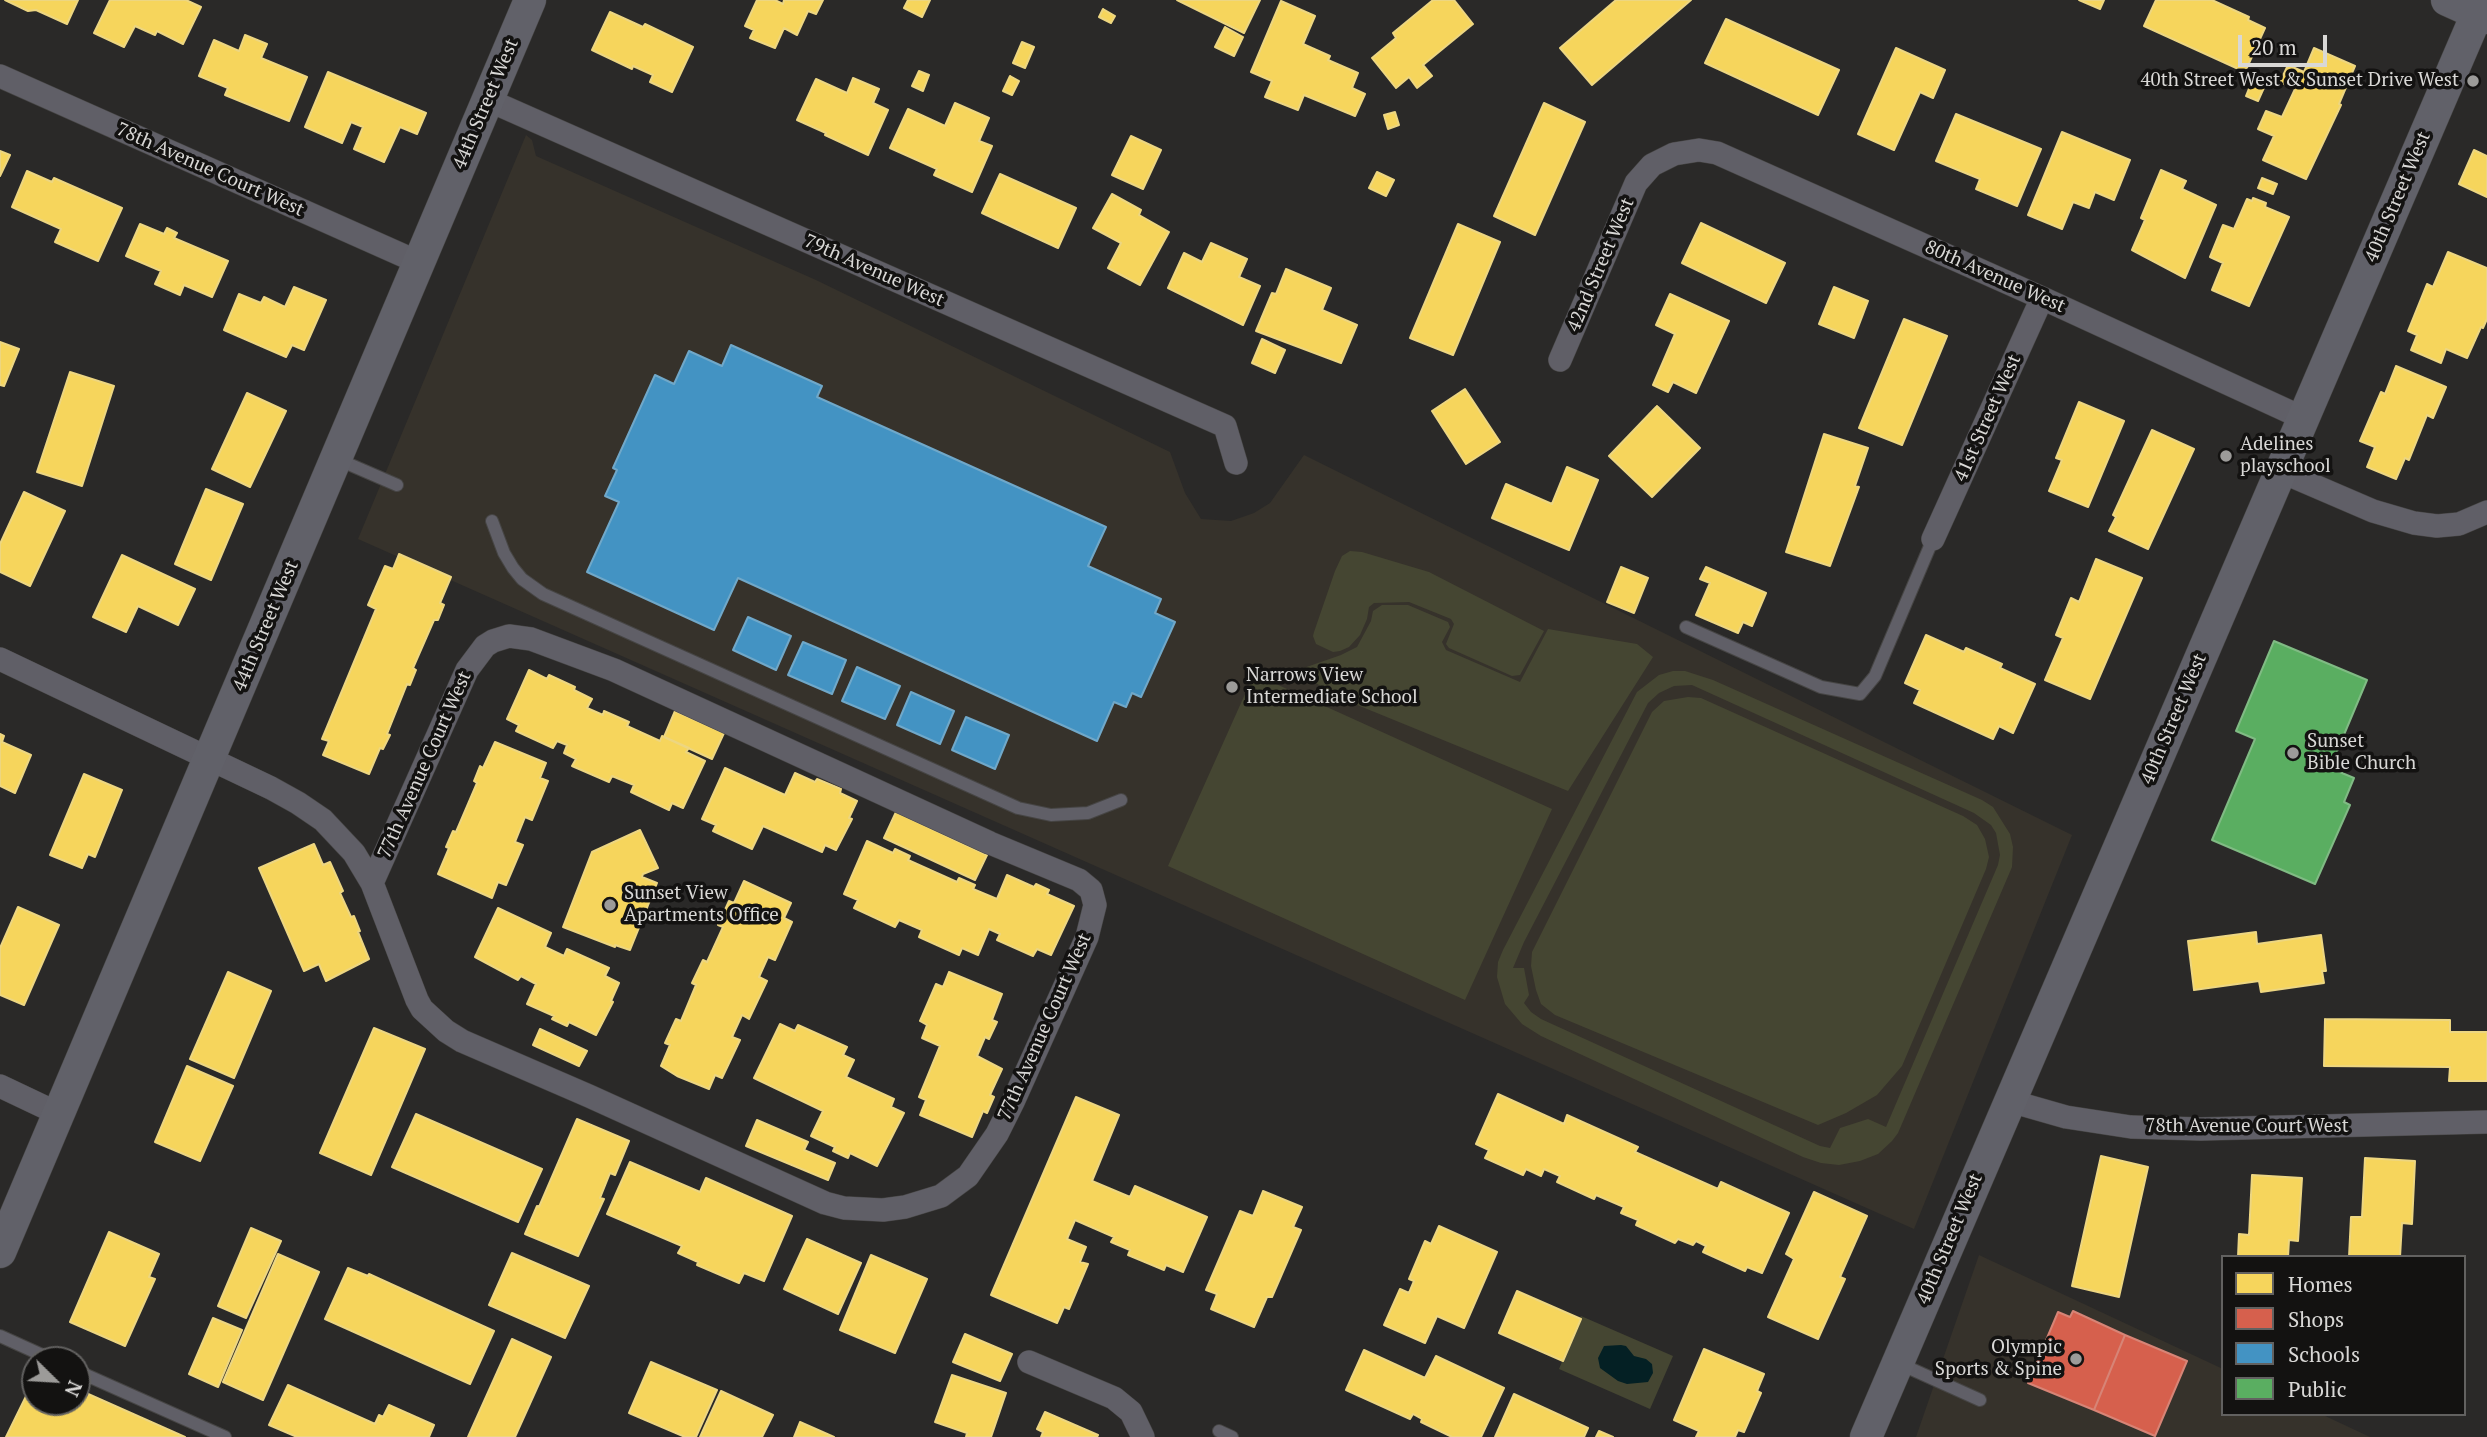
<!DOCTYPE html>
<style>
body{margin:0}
#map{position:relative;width:2487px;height:1437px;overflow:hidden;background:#2a2928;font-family:"PT Serif",serif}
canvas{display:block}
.legend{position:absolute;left:2221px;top:1255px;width:245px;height:161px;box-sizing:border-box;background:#131211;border:2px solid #626160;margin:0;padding:9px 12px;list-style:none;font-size:21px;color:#d9d8d6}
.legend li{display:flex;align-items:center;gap:14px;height:35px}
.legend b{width:35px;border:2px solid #626160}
.north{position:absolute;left:21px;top:1346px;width:70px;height:70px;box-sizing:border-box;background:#131211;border:2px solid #626160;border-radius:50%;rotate:114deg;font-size:19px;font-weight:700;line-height:28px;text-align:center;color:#d9d8d6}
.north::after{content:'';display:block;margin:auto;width:24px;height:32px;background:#9c9b99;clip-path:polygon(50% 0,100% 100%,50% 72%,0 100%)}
.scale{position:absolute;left:2238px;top:35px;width:89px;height:32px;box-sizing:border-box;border:4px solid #d9d8d6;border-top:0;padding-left:9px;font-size:21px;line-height:24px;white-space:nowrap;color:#d9d8d6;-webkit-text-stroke:5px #131211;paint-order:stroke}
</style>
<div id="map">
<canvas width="2487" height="1437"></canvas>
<ul class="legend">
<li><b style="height:19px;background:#f6d55c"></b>Homes</li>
<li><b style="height:19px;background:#d6604d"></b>Shops</li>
<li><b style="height:19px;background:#4393c3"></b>Schools</li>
<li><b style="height:19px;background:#5aae61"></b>Public</li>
</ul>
<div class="north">N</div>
<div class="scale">20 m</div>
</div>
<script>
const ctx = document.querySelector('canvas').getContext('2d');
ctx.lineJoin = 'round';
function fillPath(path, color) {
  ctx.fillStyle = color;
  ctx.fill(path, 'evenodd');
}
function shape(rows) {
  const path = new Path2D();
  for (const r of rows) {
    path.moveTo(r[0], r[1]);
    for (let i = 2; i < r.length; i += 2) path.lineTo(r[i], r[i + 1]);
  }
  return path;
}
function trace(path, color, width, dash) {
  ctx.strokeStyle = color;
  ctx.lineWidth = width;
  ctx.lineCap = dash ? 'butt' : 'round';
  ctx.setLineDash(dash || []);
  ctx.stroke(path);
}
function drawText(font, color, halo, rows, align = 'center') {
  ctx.font = font + ' "PT Serif",serif';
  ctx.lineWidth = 7;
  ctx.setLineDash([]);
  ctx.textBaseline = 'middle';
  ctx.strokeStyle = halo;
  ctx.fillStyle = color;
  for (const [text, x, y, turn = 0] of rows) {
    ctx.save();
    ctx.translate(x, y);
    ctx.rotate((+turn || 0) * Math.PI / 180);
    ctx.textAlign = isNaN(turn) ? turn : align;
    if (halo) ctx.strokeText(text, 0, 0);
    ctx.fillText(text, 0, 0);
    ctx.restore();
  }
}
fillPath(shape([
 [526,135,532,140,536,156,816,280,1170,452,1185,493,1201,519,1231,521,1254,513,1270,503,1304,455,2072,835,1914,1229,358,539],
 [1979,1255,2223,1369,2223,1414,2321,1414,2370,1437,1916,1437]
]), '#36322b');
fillPath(shape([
 [1350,551,1362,552,1429,572,1544,631,1520,675,1512,676,1449,648,1446,644,1454,624,1451,619,1409,602,1374,603,1369,607,1367,619,1360,635,1349,647,1340,651,1333,652,1316,644,1313,636,1314,632,1335,571,1342,556],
 [1382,605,1408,605,1448,622,1450,627,1442,642,1446,650,1520,682,1548,629,1637,644,1653,657,1568,791,1345,700,1295,671,1341,655,1357,647,1371,621,1373,611],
 [1673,671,1685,671,1713,680,1982,800,1993,807,2010,834,2013,847,2012,867,1898,1133,1892,1141,1878,1154,1860,1161,1839,1165,1821,1163,1803,1157,1541,1036,1522,1024,1505,1004,1497,977,1498,962,1503,950,1637,692,1659,675],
 [1692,685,1974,813,1991,825,1996,833,2000,855,1998,865,1886,1127,1868,1119,1840,1128,1830,1148,1820,1146,1541,1019,1531,1012,1524,1003,1529,995,1524,968,1513,968,1524,942,1648,703,1659,693,1674,686],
 [1254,674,1552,809,1465,1000,1168,866],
 [1688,697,1701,698,1963,816,1977,825,1985,839,1989,857,1986,869,1902,1066,1877,1095,1846,1113,1818,1125,1555,1015,1541,1004,1536,990,1531,966,1532,952,1652,712,1664,701],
 [1581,1316,1673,1356,1650,1409,1559,1369]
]), '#454632');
fillPath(shape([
 [1621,1345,1626,1346,1634,1356,1646,1359,1652,1364,1653,1373,1648,1382,1627,1384,1618,1381,1600,1368,1598,1358,1604,1346]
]), '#042024');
const homes = shape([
 [5,0,78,0,67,24,36,10,28,11,5,0],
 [110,0,186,0,201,7,183,44,157,31,155,35,135,26,124,47,94,33,110,0],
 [757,0,775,0,783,4,784,0,823,0,816,14,808,11,797,35,784,28,775,48,750,38,754,30,745,26,757,0],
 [908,0,930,0,922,17,904,8,908,0],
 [1177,0,1260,0,1244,33,1177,0],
 [1433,0,1454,0,1473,24,1423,65,1432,76,1417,88,1409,77,1396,88,1372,58,1396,38,1393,33,1433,0],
 [1616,0,1691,0,1592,85,1560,48,1616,0],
 [2079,0,2104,0,2100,9,2079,0],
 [2156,0,2212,0,2249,17,2248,20,2265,28,2245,72,2144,26,2156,0],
 [1281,1,1315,16,1303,44,1330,56,1328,60,1358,73,1352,88,1365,94,1355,116,1304,95,1298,110,1265,97,1272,81,1251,72,1281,1],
 [1103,9,1115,16,1111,23,1099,17,1103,9],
 [610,12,643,27,645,24,693,47,672,92,650,82,653,75,633,66,632,69,592,50,610,12],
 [1726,19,1839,70,1818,115,1705,63,1726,19],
 [1225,27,1243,37,1234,56,1215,47,1225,27],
 [245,35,267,44,261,58,307,77,289,121,225,95,228,88,199,76,214,40,239,51,245,35],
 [1022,42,1034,47,1025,68,1013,63,1022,42],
 [1896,48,1945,70,1933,98,1920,92,1894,150,1858,134,1896,48],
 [2314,48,2355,66,2339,104,2341,105,2306,179,2263,160,2274,136,2258,129,2266,111,2282,117,2295,89,2280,82,2288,65,2304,72,2314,48],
 [919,71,929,75,923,91,912,86,919,71],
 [328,72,426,113,417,134,400,127,384,162,354,149,363,127,351,122,342,143,305,127,328,72],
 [1010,76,1019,81,1012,95,1003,91,1010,76],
 [2254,76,2267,81,2258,101,2246,96,2254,76],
 [853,78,879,89,873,103,888,110,868,155,825,135,826,133,797,120,816,79,847,93,853,78],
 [955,103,989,118,979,141,992,146,972,192,934,175,937,169,890,148,908,109,945,126,955,103],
 [1544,103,1585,122,1535,235,1494,216,1544,103],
 [1395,112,1399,125,1388,129,1384,115,1395,112],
 [1956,114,2041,149,2017,206,1976,189,1980,179,1936,161,1956,114],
 [2062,132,2130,160,2114,200,2095,192,2089,208,2073,202,2062,229,2028,215,2062,132],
 [1131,136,1161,150,1143,189,1112,175,1131,136],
 [2474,150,2487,156,2487,197,2459,184,2474,150],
 [0,151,10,155,0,176,0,151],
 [2161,170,2186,181,2182,189,2216,205,2185,278,2132,250,2145,220,2141,218,2161,170],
 [27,171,52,182,54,178,122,208,98,261,55,242,61,229,12,207,27,171],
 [1377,172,1394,180,1386,196,1369,188,1377,172],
 [1000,174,1076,208,1058,248,982,213,1000,174],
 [2262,178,2277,184,2273,194,2258,188,2262,178],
 [1112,194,1141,210,1139,215,1169,232,1140,285,1108,268,1121,243,1093,228,1112,194],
 [2253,198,2266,203,2265,207,2289,217,2249,306,2212,290,2223,263,2210,257,2223,225,2234,229,2247,199,2252,201,2253,198],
 [1701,223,1785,263,1766,303,1682,263,1701,223],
 [140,224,164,234,167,228,177,233,174,238,228,261,212,297,184,285,180,295,155,284,161,271,126,256,140,224],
 [1458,224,1500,242,1453,355,1410,338,1458,224],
 [1211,243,1247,259,1239,277,1260,286,1243,325,1168,288,1184,253,1202,262,1211,243],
 [2448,252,2487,268,2487,319,2483,328,2481,327,2467,358,2446,349,2441,363,2411,350,2417,335,2408,331,2427,284,2433,287,2448,252],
 [1286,269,1331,288,1322,310,1357,325,1341,363,1256,331,1272,293,1276,294,1286,269],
 [294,287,326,300,304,350,292,345,286,357,224,330,239,294,261,303,264,297,285,307,294,287],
 [1834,287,1868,301,1854,338,1819,324,1834,287],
 [1670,294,1729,321,1696,393,1673,382,1668,392,1653,385,1675,334,1656,325,1670,294],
 [1904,319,1947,336,1902,445,1859,428,1904,319],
 [1262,339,1285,350,1275,373,1252,363,1262,339],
 [0,342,19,349,4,386,0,385,0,342],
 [2396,366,2446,387,2433,418,2427,415,2409,460,2405,458,2396,479,2367,467,2375,447,2360,441,2381,392,2385,394,2396,366],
 [70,372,114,386,82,486,37,472,70,372],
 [1465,389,1500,442,1466,464,1432,411,1465,389],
 [247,393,286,411,250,487,212,469,247,393],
 [2079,402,2124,421,2088,507,2049,491,2062,460,2056,458,2079,402],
 [1657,406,1700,448,1652,497,1609,456,1657,406],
 [2152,430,2194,449,2148,549,2109,531,2116,517,2113,515,2152,430],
 [1824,434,1868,448,1855,486,1859,487,1830,566,1786,552,1824,434],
 [1567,467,1598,480,1569,550,1492,518,1506,484,1552,504,1567,467],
 [206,489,243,504,211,580,175,564,206,489],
 [24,492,65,511,30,586,0,572,0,544,24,492],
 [399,554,451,577,440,603,444,605,438,620,434,620,413,668,416,670,410,685,407,684,387,734,390,735,383,749,380,748,369,774,323,755,329,741,322,739,376,609,368,605,385,566,393,569,399,554],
 [122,555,195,589,178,625,138,606,126,632,93,617,122,555],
 [2096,559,2142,578,2090,699,2045,680,2063,638,2056,635,2071,598,2079,602,2096,559],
 [1621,567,1648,578,1634,613,1607,602,1621,567],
 [1706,567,1766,593,1752,626,1743,622,1738,633,1696,615,1710,583,1700,579,1706,567],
 [1926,635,1964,652,1966,648,2002,664,2000,668,2035,684,2013,733,1999,726,1993,739,1914,703,1920,690,1905,683,1926,635],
 [529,670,547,679,549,675,575,687,574,690,592,699,587,708,603,715,604,711,629,722,627,726,660,741,662,736,689,748,686,752,705,761,683,808,672,803,669,810,631,792,634,785,612,776,609,782,572,766,576,759,564,753,567,745,557,741,553,748,516,731,519,725,507,719,529,670],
 [675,711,724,733,712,759,664,737,675,711],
 [0,734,4,736,2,742,31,755,15,793,0,786,0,734],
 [495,742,546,763,540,778,548,781,532,820,525,817,515,842,523,845,506,885,498,882,492,898,438,874,449,848,446,847,453,831,456,832,477,783,474,781,480,766,483,768,495,742],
 [725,768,785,795,795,773,815,782,817,779,841,789,840,793,857,801,849,818,852,819,836,850,825,845,822,852,763,826,752,849,713,831,716,825,702,819,725,768],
 [84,774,122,790,95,857,88,854,82,868,50,855,84,774],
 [896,812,987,855,975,880,884,838,896,812],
 [640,830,658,868,643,874,642,877,657,883,630,950,615,945,615,947,563,927,592,852,640,830],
 [867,841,893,853,895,849,910,856,908,860,957,882,959,878,975,885,973,889,997,899,1007,875,1034,887,1036,884,1049,890,1047,894,1074,906,1051,955,1037,949,1033,956,997,940,1000,934,989,929,978,955,962,948,959,955,919,937,922,930,899,920,895,927,854,908,858,900,844,894,867,841],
 [314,844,323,865,330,862,343,891,340,893,351,917,354,916,360,931,358,932,369,959,326,981,319,964,304,971,259,868,314,844],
 [744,881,791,903,784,918,792,922,775,960,768,957,759,977,767,981,749,1019,742,1015,732,1037,740,1040,722,1078,715,1075,709,1089,677,1076,661,1066,670,1045,665,1043,676,1019,681,1021,696,985,692,983,703,960,707,962,723,927,718,925,729,901,734,903,744,881],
 [18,907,59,925,24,1005,0,995,0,948,18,907],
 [498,908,551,933,545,947,564,956,567,949,609,968,605,976,619,983,611,1001,613,1002,596,1035,569,1022,567,1026,552,1019,554,1016,527,1004,536,984,521,976,518,980,475,957,498,908],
 [2256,932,2257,944,2321,935,2326,971,2322,971,2324,983,2261,992,2259,981,2194,990,2188,941,2256,932],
 [228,972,271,991,234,1078,190,1059,228,972],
 [949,972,1002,994,992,1020,997,1022,989,1039,985,1037,977,1056,1002,1069,990,1095,994,1097,987,1113,983,1111,972,1137,920,1115,926,1100,919,1097,940,1046,922,1038,927,1025,920,1021,936,984,943,987,949,972],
 [2325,1019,2450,1020,2450,1032,2487,1032,2487,1081,2449,1081,2450,1067,2324,1066,2325,1019],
 [780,1024,795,1031,798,1025,847,1047,843,1055,854,1060,846,1077,894,1099,891,1107,904,1113,877,1166,850,1153,848,1158,833,1151,835,1147,811,1136,823,1111,754,1078,780,1024],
 [374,1028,425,1049,371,1175,320,1153,374,1028],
 [540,1029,587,1051,579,1066,533,1045,540,1029],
 [187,1066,233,1086,200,1161,155,1142,187,1066],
 [1498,1094,1564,1124,1567,1115,1638,1147,1635,1152,1718,1189,1721,1182,1789,1213,1762,1273,1747,1267,1745,1271,1703,1252,1706,1246,1696,1241,1693,1245,1678,1239,1675,1243,1636,1225,1638,1220,1621,1213,1624,1207,1596,1195,1594,1199,1557,1182,1560,1176,1544,1169,1541,1176,1526,1169,1523,1175,1485,1158,1489,1150,1476,1144,1498,1094],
 [1076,1097,1119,1115,1092,1181,1130,1197,1135,1186,1207,1217,1183,1272,1166,1265,1164,1270,1128,1255,1130,1250,1111,1242,1114,1237,1075,1220,1067,1239,1086,1247,1080,1262,1088,1264,1069,1309,1064,1307,1057,1323,991,1295,1076,1097],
 [416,1114,542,1169,518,1222,392,1167,416,1114],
 [577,1119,629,1141,615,1175,610,1173,600,1198,604,1199,578,1256,525,1234,537,1206,539,1207,577,1119],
 [757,1120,808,1142,804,1150,835,1163,828,1180,746,1146,757,1120],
 [2101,1156,2148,1167,2119,1297,2072,1286,2101,1156],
 [2365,1158,2415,1161,2412,1224,2402,1223,2400,1257,2349,1257,2351,1217,2362,1217,2365,1158],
 [630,1162,700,1192,706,1178,792,1216,764,1281,744,1273,739,1283,697,1265,698,1262,678,1253,682,1246,607,1214,630,1162],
 [2252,1175,2302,1178,2298,1241,2289,1240,2288,1257,2238,1257,2239,1234,2249,1235,2252,1175],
 [1263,1191,1302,1207,1293,1227,1301,1230,1272,1297,1267,1297,1254,1327,1211,1309,1217,1294,1206,1290,1240,1211,1253,1216,1263,1191],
 [1814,1192,1867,1216,1840,1277,1845,1279,1818,1339,1768,1317,1794,1259,1786,1254,1814,1192],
 [1439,1226,1497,1252,1464,1328,1437,1316,1425,1343,1384,1325,1400,1289,1409,1293,1414,1281,1409,1279,1425,1241,1431,1244,1439,1226],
 [251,1228,281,1241,246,1318,218,1306,251,1228],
 [109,1232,159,1254,149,1277,155,1279,125,1346,70,1322,109,1232],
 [807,1239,861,1263,838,1314,784,1289,807,1239],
 [512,1253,589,1286,565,1338,489,1305,512,1253],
 [278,1254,319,1272,263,1400,223,1382,278,1254],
 [871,1255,927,1279,895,1353,840,1330,871,1255],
 [348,1268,368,1276,369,1274,494,1331,470,1384,325,1319,348,1268],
 [1517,1291,1581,1319,1563,1361,1499,1333,1517,1291],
 [213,1318,242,1330,218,1387,189,1374,213,1318],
 [965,1334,1012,1354,1000,1381,953,1362,965,1334],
 [512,1339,551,1357,515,1437,468,1437,512,1339],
 [1704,1349,1764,1374,1757,1391,1761,1393,1744,1432,1738,1430,1735,1437,1696,1437,1699,1431,1674,1420,1704,1349],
 [1364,1350,1425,1378,1436,1356,1504,1388,1481,1437,1452,1437,1421,1422,1422,1419,1413,1414,1410,1419,1346,1390,1364,1350],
 [651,1362,717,1390,696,1437,685,1437,629,1413,651,1362],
 [952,1375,1006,1393,991,1437,966,1437,967,1433,935,1422,952,1375],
 [34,1380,35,1402,77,1402,77,1389,185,1437,6,1437,34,1380],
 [288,1385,375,1424,379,1415,383,1417,389,1405,434,1425,429,1437,297,1437,269,1425,288,1385],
 [721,1391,773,1415,762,1437,700,1437,721,1391],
 [1514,1394,1588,1428,1584,1437,1495,1437,1514,1394],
 [1045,1412,1098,1435,1097,1437,1041,1437,1043,1432,1037,1429,1045,1412],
 [800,1422,834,1437,794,1437,800,1422],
 [1599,1431,1613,1437,1596,1437,1599,1431]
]);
fillPath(homes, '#f6d55c');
trace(homes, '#edd681', 2);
const shops = shape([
 [2073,1311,2125,1335,2094,1410,2028,1383,2058,1312,2070,1317,2073,1311],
 [2125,1335,2187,1361,2155,1436,2094,1410,2125,1335]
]);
fillPath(shops, '#d6604d');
trace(shops, '#d78476', 2);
const schools = shape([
 [731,345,822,386,817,397,1106,527,1088,566,1161,599,1155,613,1175,622,1141,697,1132,693,1126,707,1114,702,1097,741,738,578,714,630,587,572,619,502,605,496,617,470,613,468,655,375,674,384,689,351,722,366,731,345],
 [748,617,791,636,776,670,733,650,748,617],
 [803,642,846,660,832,694,788,675,803,642],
 [857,667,900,686,885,719,842,701,857,667],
 [911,692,954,711,940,744,897,725,911,692],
 [966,717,1009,735,995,769,952,750,966,717]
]);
fillPath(schools, '#4393c3');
trace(schools, '#70a8c9', 2);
const public = shape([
 [2274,641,2367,680,2330,768,2354,778,2344,802,2350,805,2315,884,2212,840,2255,739,2236,731,2274,641]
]);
fillPath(public, '#5aae61');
trace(public, '#80bb84', 2);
const lane = shape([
 [337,459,397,485],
 [492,521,504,553,513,568,522,579,543,594,1018,808,1051,815,1088,813,1121,800],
 [1686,627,1821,687,1860,694,1875,676,1933,539],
 [0,1336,53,1360],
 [1898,1363,1980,1400],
 [77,1371,225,1437],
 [1219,1431,1232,1437]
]);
const street = shape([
 [0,76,420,263],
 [488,100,1225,426,1236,463],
 [1560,360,1636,183,1652,165,1674,154,1699,150,1717,153,2042,298,2303,418],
 [2280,471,2373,511,2414,523,2437,526,2459,524,2487,512],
 [1933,539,2042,298],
 [0,659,271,788,298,803,323,820,354,853,372,883,417,1000,422,1009,446,1031,462,1041,589,1096,825,1203,844,1208,883,1210,905,1207,941,1196,968,1176,997,1134,1013,1102,1087,937,1095,905,1091,890,1079,880,990,843,614,670,531,639,509,636,493,641,485,646,467,670,372,883],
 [0,1086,59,1114],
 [2010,1101,2066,1117,2131,1127,2201,1129,2487,1122],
 [1029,1362,1114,1398,1131,1412,1143,1437]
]);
const secondary = shape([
 [2447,0,2487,18],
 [0,1252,530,0],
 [1866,1437,2483,0]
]);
trace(lane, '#464544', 14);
trace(street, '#464544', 24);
trace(secondary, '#464544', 33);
trace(lane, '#605f67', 12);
trace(street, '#605f67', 23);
trace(secondary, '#616169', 32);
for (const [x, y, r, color] of [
 [2473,81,7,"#9c9b99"],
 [2226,456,7,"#9c9b99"],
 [1232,687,7,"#9c9b99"],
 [2293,753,7,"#9c9b99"],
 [610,905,7,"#9c9b99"],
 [2076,1359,7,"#9c9b99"]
]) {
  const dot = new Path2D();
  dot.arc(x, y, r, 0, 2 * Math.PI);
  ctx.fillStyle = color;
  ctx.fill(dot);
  trace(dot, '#131211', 2.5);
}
drawText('19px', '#d9d8d6', '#131211', [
 ["40th Street West & Sunset Drive West",2459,81,"right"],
 ["Adelines",2240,445],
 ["playschool",2240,467],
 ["Narrows View",1246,676],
 ["Intermediate School",1246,698],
 ["Sunset",2307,742],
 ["Bible Church",2307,764],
 ["Sunset View",624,894],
 ["Apartments Office",624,916],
 ["Olympic",2062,1348,"right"],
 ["Sports & Spine",2062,1370,"right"]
], 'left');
drawText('19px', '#d9d8d6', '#131211', [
 ["44th Street West",486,104,-67],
 ["78th Avenue Court West",210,170,24],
 ["40th Street West",2398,197,-67],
 ["42nd Street West",1601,265,-67],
 ["79th Avenue West",874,271,24],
 ["80th Avenue West",1995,277,24],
 ["41st Street West",1988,418,-66],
 ["44th Street West",266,626,-67],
 ["40th Street West",2174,719,-67],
 ["77th Avenue Court West",425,765,-66],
 ["77th Avenue Court West",1045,1027,-66],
 ["78th Avenue Court West",2247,1127],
 ["40th Street West",1950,1239,-67]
]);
</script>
